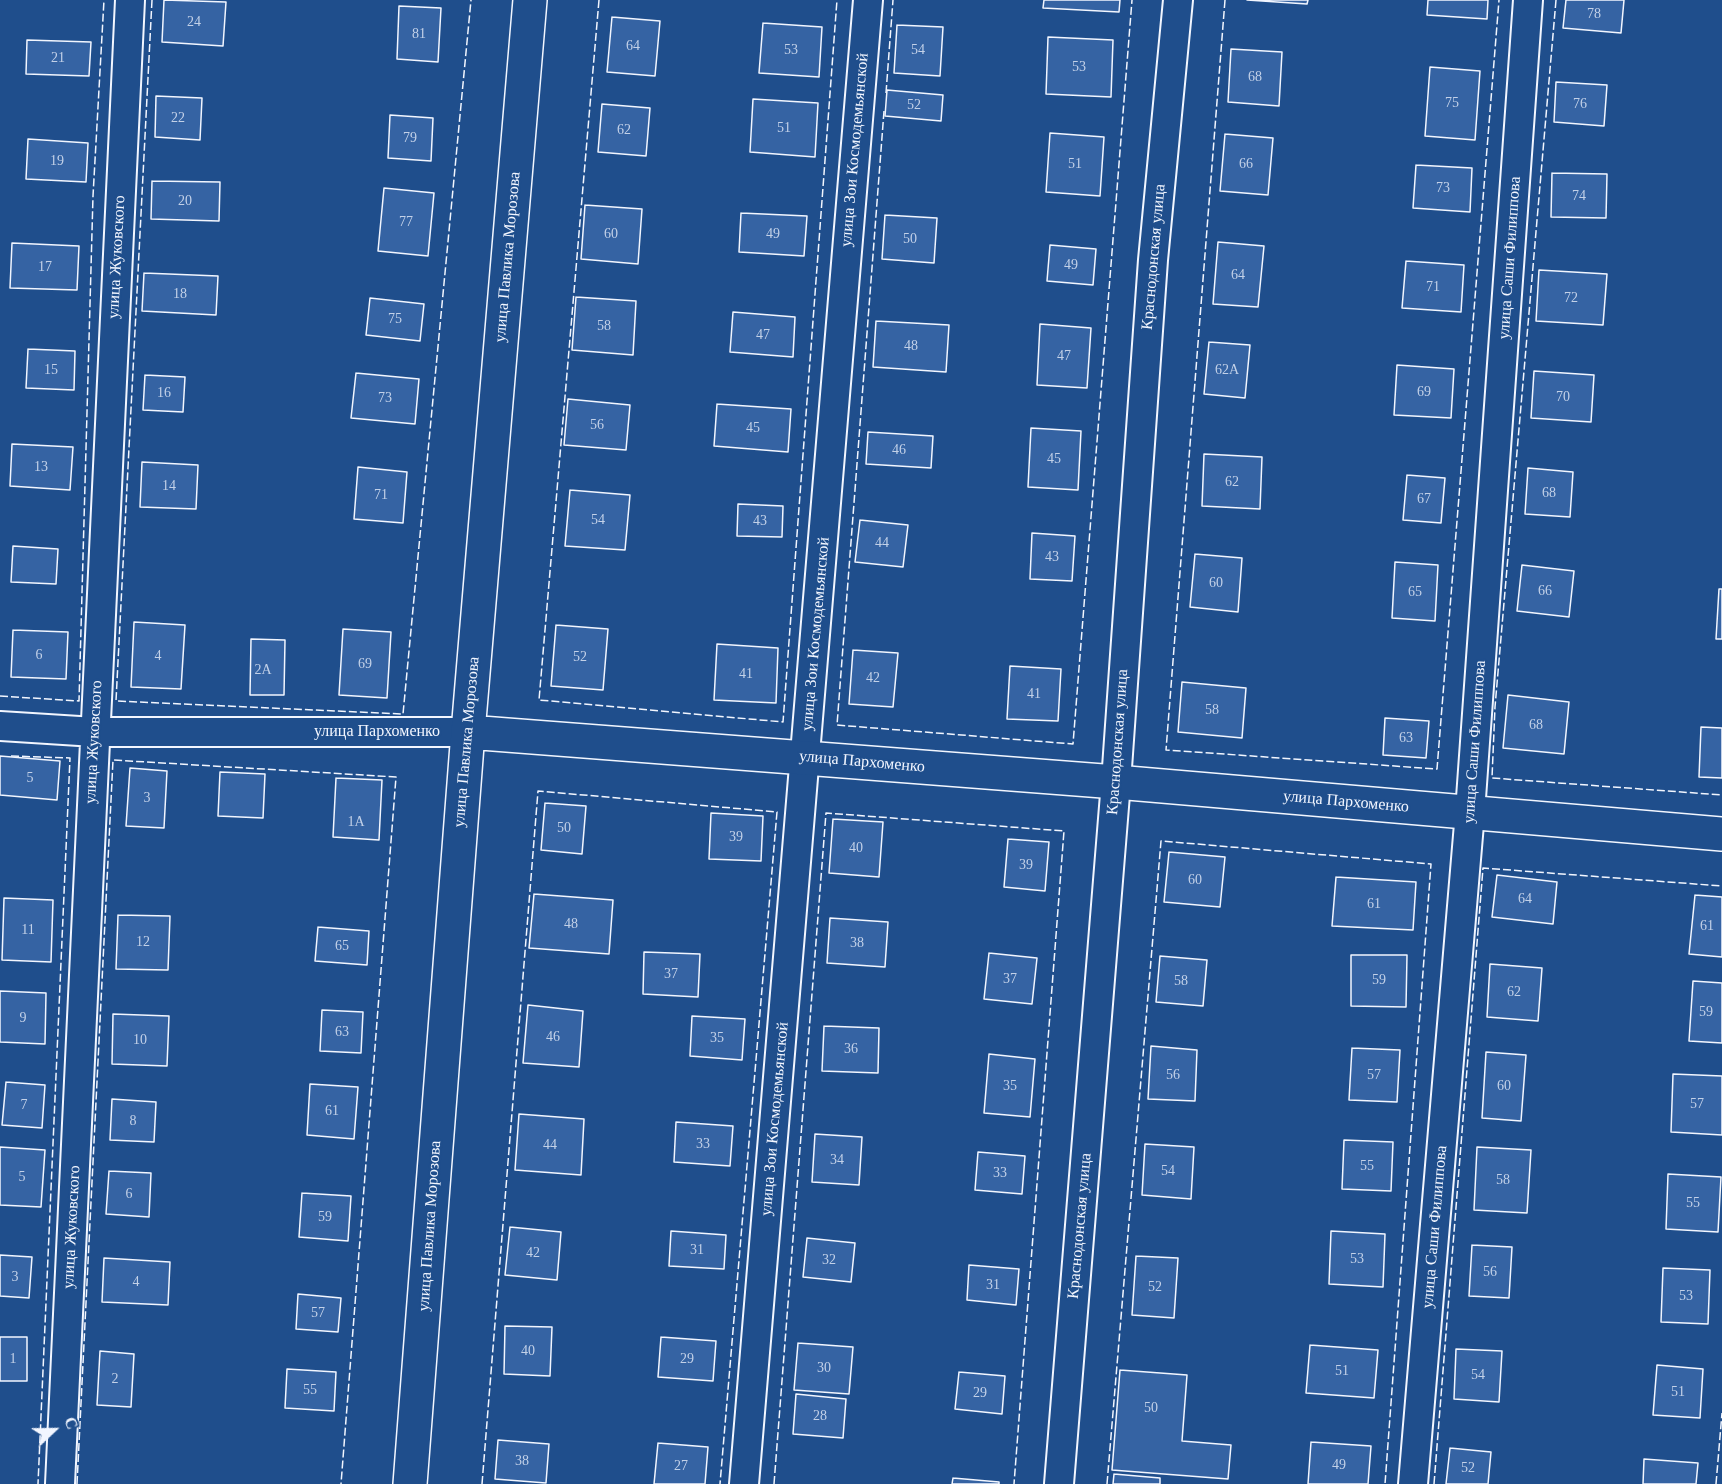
<!DOCTYPE html>
<meta charset="utf-8">
<style>
body{margin:0}
#map{position:relative;width:1722px;height:1484px;overflow:hidden;background:#1f4e8c;font-family:"Times New Roman",serif}
canvas{display:block}
.north{position:absolute;left:24px;top:1400px;width:60px;height:60px;-webkit-text-stroke:4px #1f4e8c;paint-order:stroke;rotate:68deg;font-size:16px;font-weight:700;line-height:24px;text-align:center;color:#f2f6ff}
.north::after{content:'';display:block;margin:auto;width:21px;height:27px;background:#f2f6ff;clip-path:polygon(50% 0,100% 100%,50% 72%,0 100%)}
</style>
<div id="map">
<canvas width="1722" height="1484"></canvas>
<div class="north">С</div>
</div>
<script>
const ctx = document.querySelector('canvas').getContext('2d');
ctx.lineJoin = 'round';
function fillPath(path, color) {
  ctx.fillStyle = color;
  ctx.fill(path, 'evenodd');
}
function shape(rows) {
  const path = new Path2D();
  for (const r of rows) {
    path.moveTo(r[0], r[1]);
    for (let i = 2; i < r.length; i += 2) path.lineTo(r[i], r[i + 1]);
  }
  return path;
}
function trace(path, color, width, dash) {
  ctx.strokeStyle = color;
  ctx.lineWidth = width;
  ctx.lineCap = dash ? 'butt' : 'round';
  ctx.setLineDash(dash || []);
  ctx.stroke(path);
}
function drawText(font, color, halo, rows, align = 'center') {
  ctx.font = font + ' "Times New Roman",serif';
  ctx.lineWidth = 4.5;
  ctx.setLineDash([]);
  ctx.textBaseline = 'middle';
  ctx.strokeStyle = halo;
  ctx.fillStyle = color;
  for (const [text, x, y, turn = 0] of rows) {
    ctx.save();
    ctx.translate(x, y);
    ctx.rotate((+turn || 0) * Math.PI / 180);
    ctx.textAlign = isNaN(turn) ? turn : align;
    if (halo) ctx.strokeText(text, 0, 0);
    ctx.fillText(text, 0, 0);
    ctx.restore();
  }
}
const building = shape([
 [164,0,226,2,223,46,162,42,164,0],
 [1044,0,1120,0,1119,12,1043,8,1044,0],
 [1247,0,1308,0,1307,4,1247,0],
 [1428,0,1488,0,1487,19,1427,15,1428,0],
 [1566,0,1624,0,1621,33,1563,28,1566,0],
 [399,6,441,8,438,62,397,59,399,6],
 [612,17,660,21,655,76,607,72,612,17],
 [763,23,822,27,819,77,759,73,763,23],
 [897,25,943,27,940,76,894,73,897,25],
 [1048,37,1113,40,1111,97,1046,94,1048,37],
 [27,40,91,42,89,76,26,74,27,40],
 [1231,49,1282,52,1279,106,1228,102,1231,49],
 [1430,67,1480,71,1475,140,1425,136,1430,67],
 [1556,82,1607,85,1604,126,1554,122,1556,82],
 [887,90,943,95,941,121,885,116,887,90],
 [156,96,202,98,200,140,155,137,156,96],
 [753,99,818,103,815,157,750,152,753,99],
 [602,104,650,108,646,156,598,152,602,104],
 [390,115,433,118,431,161,388,158,390,115],
 [1050,133,1104,137,1100,196,1046,192,1050,133],
 [1225,134,1273,138,1268,195,1220,191,1225,134],
 [28,139,88,143,86,182,26,179,28,139],
 [1416,165,1472,168,1470,212,1413,208,1416,165],
 [1552,173,1607,174,1606,218,1551,217,1552,173],
 [152,181,220,182,219,221,151,219,152,181],
 [384,188,434,193,428,256,378,251,384,188],
 [585,205,642,209,638,264,581,259,585,205],
 [741,213,807,216,804,256,739,252,741,213],
 [885,215,937,218,934,263,882,259,885,215],
 [1218,242,1264,246,1258,307,1213,304,1218,242],
 [12,243,79,246,77,290,10,288,12,243],
 [1050,245,1096,249,1093,285,1047,281,1050,245],
 [1406,261,1464,265,1461,312,1402,308,1406,261],
 [1539,270,1607,274,1603,325,1536,321,1539,270],
 [144,273,218,276,216,315,142,311,144,273],
 [576,297,636,301,633,355,572,350,576,297],
 [370,298,424,304,420,341,366,335,370,298],
 [733,312,795,317,793,357,730,352,733,312],
 [876,321,949,325,946,372,873,367,876,321],
 [1040,324,1091,328,1087,388,1037,385,1040,324],
 [1209,342,1250,345,1245,398,1204,394,1209,342],
 [28,349,75,351,74,390,26,388,28,349],
 [1397,365,1454,369,1451,418,1394,415,1397,365],
 [1534,371,1594,375,1591,422,1531,418,1534,371],
 [356,373,419,379,415,424,351,418,356,373],
 [145,375,185,377,183,412,143,410,145,375],
 [568,399,630,405,626,450,564,445,568,399],
 [717,404,791,409,788,452,714,446,717,404],
 [1031,428,1081,431,1078,490,1028,487,1031,428],
 [868,432,933,436,931,468,866,464,868,432],
 [12,444,73,447,70,490,10,486,12,444],
 [1204,454,1262,457,1260,509,1202,506,1204,454],
 [142,462,198,465,196,509,140,507,142,462],
 [358,467,407,472,403,523,354,519,358,467],
 [1528,468,1573,472,1570,517,1525,514,1528,468],
 [1407,475,1445,478,1441,523,1403,520,1407,475],
 [570,490,630,495,625,550,565,546,570,490],
 [738,504,783,506,782,537,737,536,738,504],
 [860,520,908,525,903,567,855,562,860,520],
 [1032,533,1075,536,1072,581,1030,579,1032,533],
 [13,546,58,549,56,584,11,582,13,546],
 [1195,554,1242,558,1238,612,1190,607,1195,554],
 [1395,562,1438,565,1435,621,1392,618,1395,562],
 [1522,565,1574,571,1569,617,1517,611,1522,565],
 [1719,589,1722,589,1722,639,1716,639,1719,589],
 [134,622,185,625,181,689,131,687,134,622],
 [556,625,608,629,603,690,551,686,556,625],
 [343,629,391,632,387,698,339,695,343,629],
 [13,630,68,632,66,679,11,677,13,630],
 [251,639,285,640,284,695,250,695,251,639],
 [717,644,778,648,776,703,714,700,717,644],
 [853,650,898,653,893,707,849,704,853,650],
 [1010,666,1061,669,1058,721,1007,719,1010,666],
 [1182,682,1246,688,1242,738,1178,732,1182,682],
 [1508,695,1569,702,1564,754,1503,748,1508,695],
 [1385,718,1429,721,1426,758,1383,755,1385,718],
 [1701,727,1722,728,1722,778,1699,777,1701,727],
 [0,756,60,761,57,800,0,795,0,756],
 [130,768,167,771,164,828,126,826,130,768],
 [220,772,265,774,263,818,218,816,220,772],
 [336,778,382,780,379,840,333,837,336,778],
 [545,803,586,806,582,854,541,850,545,803],
 [711,813,763,816,761,861,709,859,711,813],
 [833,819,883,822,879,877,829,873,833,819],
 [1008,839,1049,842,1045,891,1004,887,1008,839],
 [1169,852,1225,857,1220,907,1164,902,1169,852],
 [1497,875,1557,882,1553,924,1492,917,1497,875],
 [1336,877,1416,882,1413,930,1332,926,1336,877],
 [534,894,613,900,609,954,529,948,534,894],
 [1695,895,1722,897,1722,957,1689,954,1695,895],
 [4,898,53,900,51,962,2,960,4,898],
 [118,915,170,916,168,970,116,969,118,915],
 [830,918,888,922,885,967,827,963,830,918],
 [318,927,369,931,367,965,315,961,318,927],
 [644,952,700,954,698,997,643,994,644,952],
 [989,953,1037,958,1032,1004,984,999,989,953],
 [1351,955,1407,955,1406,1007,1351,1006,1351,955],
 [1160,956,1207,960,1203,1006,1156,1002,1160,956],
 [1490,964,1542,968,1538,1021,1487,1017,1490,964],
 [1693,981,1722,983,1722,1043,1689,1041,1693,981],
 [0,991,46,993,45,1044,0,1042,0,991],
 [528,1005,583,1011,579,1067,523,1063,528,1005],
 [322,1010,363,1012,361,1053,320,1051,322,1010],
 [113,1014,169,1016,167,1066,112,1064,113,1014],
 [692,1016,745,1019,742,1060,690,1056,692,1016],
 [824,1026,879,1028,878,1073,822,1071,824,1026],
 [1151,1046,1197,1050,1195,1101,1148,1099,1151,1046],
 [1352,1048,1400,1050,1397,1102,1349,1100,1352,1048],
 [1486,1052,1526,1055,1521,1121,1482,1118,1486,1052],
 [989,1054,1035,1059,1030,1117,984,1113,989,1054],
 [1673,1074,1722,1076,1722,1135,1671,1132,1673,1074],
 [6,1082,45,1085,42,1128,2,1125,6,1082],
 [310,1084,358,1087,354,1139,307,1135,310,1084],
 [112,1099,156,1102,154,1142,110,1140,112,1099],
 [519,1114,584,1119,581,1175,515,1170,519,1114],
 [676,1122,733,1126,730,1166,674,1162,676,1122],
 [815,1134,862,1137,859,1185,812,1182,815,1134],
 [1344,1140,1393,1142,1391,1191,1342,1189,1344,1140],
 [1145,1144,1194,1147,1191,1199,1142,1195,1145,1144],
 [0,1147,45,1150,41,1207,0,1205,0,1147],
 [1477,1147,1531,1150,1527,1213,1474,1210,1477,1147],
 [978,1152,1025,1156,1022,1194,975,1190,978,1152],
 [109,1171,151,1173,149,1217,106,1214,109,1171],
 [1668,1174,1721,1177,1718,1232,1666,1229,1668,1174],
 [302,1193,351,1196,348,1241,299,1237,302,1193],
 [510,1227,561,1232,557,1280,505,1275,510,1227],
 [671,1231,726,1235,724,1269,669,1266,671,1231],
 [1331,1231,1385,1234,1383,1287,1329,1284,1331,1231],
 [807,1238,855,1243,851,1282,803,1277,807,1238],
 [1472,1245,1512,1247,1509,1298,1469,1296,1472,1245],
 [0,1255,32,1257,29,1298,0,1296,0,1255],
 [1136,1256,1178,1258,1174,1318,1132,1315,1136,1256],
 [104,1258,170,1262,168,1305,102,1302,104,1258],
 [969,1265,1019,1269,1016,1305,967,1300,969,1265],
 [1663,1268,1710,1270,1708,1324,1661,1322,1663,1268],
 [298,1294,341,1298,338,1332,296,1329,298,1294],
 [505,1326,552,1327,550,1376,504,1374,505,1326],
 [0,1337,27,1337,27,1381,0,1381,0,1337],
 [661,1337,716,1341,713,1381,658,1377,661,1337],
 [798,1343,853,1347,849,1394,794,1390,798,1343],
 [1310,1345,1378,1350,1374,1398,1306,1393,1310,1345],
 [1456,1349,1502,1351,1499,1402,1454,1399,1456,1349],
 [100,1351,134,1354,131,1407,97,1405,100,1351],
 [1657,1365,1703,1369,1700,1418,1653,1415,1657,1365],
 [287,1369,336,1372,334,1411,285,1408,287,1369],
 [1120,1370,1187,1375,1182,1441,1231,1445,1228,1479,1112,1470,1120,1370],
 [959,1372,1005,1376,1002,1414,955,1409,959,1372],
 [796,1394,846,1399,843,1438,793,1434,796,1394],
 [498,1440,549,1444,546,1483,495,1479,498,1440],
 [1311,1442,1371,1446,1368,1484,1308,1484,1311,1442],
 [658,1443,708,1447,705,1484,654,1484,658,1443],
 [1450,1448,1491,1452,1488,1484,1446,1484,1450,1448],
 [1644,1459,1698,1463,1696,1484,1643,1484,1644,1459],
 [1114,1474,1160,1478,1160,1484,1113,1484,1114,1474],
 [953,1478,999,1482,999,1484,952,1484,953,1478]
]);
fillPath(building, '#3563a3');
trace(building, '#f2f6ff', 1.5);
const street = shape([
 [0,726,95,732,468,732],
 [60,1484,130,0],
 [744,1484,868,0],
 [1059,1484,1116,782,1153,260,1178,0],
 [1413,1484,1470,812,1528,0]
]);
const secondary = shape([
 [468,732,1116,782,1722,834],
 [410,1484,468,732,530,0]
]);
trace(street, '#f2f6ff', 32);
trace(secondary, '#f2f6ff', 36);
trace(street, '#1f4e8c', 28);
trace(secondary, '#1f4e8c', 33);
trace(shape([
 [152,0,116,701,403,714,471,0],
 [599,0,539,700,783,722,837,0],
 [1225,0,1166,750,1437,769,1499,0],
 [1556,0,1495,707,1492,778,1722,795],
 [886,93,893,0],
 [884,111,837,725,1073,744,1132,0],
 [0,696,79,701,93,196,104,0],
 [11,756,70,758,38,1484],
 [77,1484,113,760,396,777,341,1484],
 [482,1484,538,791,777,812,720,1484],
 [774,1484,826,813,1064,831,1014,1484],
 [1107,1484,1161,841,1431,864,1385,1484],
 [1434,1484,1483,868,1722,886],
 [1716,1484,1722,1413]
]), '#f2f6ff', 1.5, [8, 3]);
drawText('14px', '#c3d1e8', null, [
 ["78",1594,14],
 ["24",194,22],
 ["81",419,34],
 ["64",633,46],
 ["53",791,50],
 ["54",918,50],
 ["21",58,58],
 ["53",1079,67],
 ["68",1255,77],
 ["75",1452,103],
 ["76",1580,104],
 ["52",914,105],
 ["22",178,118],
 ["51",784,128],
 ["62",624,130],
 ["79",410,138],
 ["19",57,161],
 ["51",1075,164],
 ["66",1246,164],
 ["73",1443,188],
 ["74",1579,196],
 ["20",185,201],
 ["77",406,222],
 ["60",611,234],
 ["49",773,234],
 ["50",910,239],
 ["49",1071,265],
 ["17",45,267],
 ["64",1238,275],
 ["71",1433,287],
 ["18",180,294],
 ["72",1571,298],
 ["75",395,319],
 ["58",604,326],
 ["47",763,335],
 ["48",911,346],
 ["47",1064,356],
 ["15",51,370],
 ["62А",1227,370],
 ["69",1424,392],
 ["16",164,393],
 ["70",1563,397],
 ["73",385,398],
 ["56",597,425],
 ["45",753,428],
 ["46",899,450],
 ["45",1054,459],
 ["13",41,467],
 ["62",1232,482],
 ["14",169,486],
 ["68",1549,493],
 ["71",381,495],
 ["67",1424,499],
 ["54",598,520],
 ["43",760,521],
 ["44",882,543],
 ["43",1052,557],
 ["60",1216,583],
 ["66",1545,591],
 ["65",1415,592],
 ["6",39,655],
 ["4",158,656],
 ["52",580,657],
 ["69",365,664],
 ["2А",263,670],
 ["41",746,674],
 ["42",873,678],
 ["41",1034,694],
 ["58",1212,710],
 ["68",1536,725],
 ["63",1406,738],
 ["5",30,778],
 ["3",147,798],
 ["1А",356,822],
 ["50",564,828],
 ["39",736,837],
 ["40",856,848],
 ["39",1026,865],
 ["60",1195,880],
 ["64",1525,899],
 ["61",1374,904],
 ["48",571,924],
 ["61",1707,926],
 ["11",28,930],
 ["12",143,942],
 ["38",857,943],
 ["65",342,946],
 ["37",671,974],
 ["37",1010,979],
 ["59",1379,980],
 ["58",1181,981],
 ["62",1514,992],
 ["59",1706,1012],
 ["9",23,1018],
 ["63",342,1032],
 ["46",553,1037],
 ["35",717,1038],
 ["10",140,1040],
 ["36",851,1049],
 ["56",1173,1075],
 ["57",1374,1075],
 ["35",1010,1086],
 ["60",1504,1086],
 ["57",1697,1104],
 ["7",24,1105],
 ["61",332,1111],
 ["8",133,1121],
 ["33",703,1144],
 ["44",550,1145],
 ["34",837,1160],
 ["55",1367,1166],
 ["54",1168,1171],
 ["33",1000,1173],
 ["5",22,1177],
 ["58",1503,1180],
 ["6",129,1194],
 ["55",1693,1203],
 ["59",325,1217],
 ["31",697,1250],
 ["42",533,1253],
 ["53",1357,1259],
 ["32",829,1260],
 ["56",1490,1272],
 ["3",15,1277],
 ["4",136,1282],
 ["31",993,1285],
 ["52",1155,1287],
 ["53",1686,1296],
 ["57",318,1313],
 ["40",528,1351],
 ["1",13,1359],
 ["29",687,1359],
 ["30",824,1368],
 ["51",1342,1371],
 ["54",1478,1375],
 ["2",115,1379],
 ["55",310,1390],
 ["51",1678,1392],
 ["29",980,1393],
 ["50",1151,1408],
 ["28",820,1416],
 ["38",522,1461],
 ["49",1339,1465],
 ["27",681,1466],
 ["52",1468,1468]
]);
drawText('16px', '#f2f6ff', '#1f4e8c', [
 ["улица Зои Космодемьянской",855,150,-85],
 ["улица Жуковского",117,257,-87],
 ["улица Павлика Морозова",508,257,-85],
 ["Краснодонская улица",1154,257,-85],
 ["улица Саши Филиппова",1510,258,-86],
 ["улица Зои Космодемьянской",816,634,-85],
 ["улица Пархоменко",377,732],
 ["улица Жуковского",94,742,-87],
 ["улица Павлика Морозова",467,742,-85],
 ["Краснодонская улица",1118,742,-86],
 ["улица Саши Филиппова",1475,742,-86],
 ["улица Пархоменко",862,762,5],
 ["улица Пархоменко",1346,802,5],
 ["улица Зои Космодемьянской",775,1119,-85],
 ["улица Павлика Морозова",430,1226,-86],
 ["Краснодонская улица",1080,1226,-85],
 ["улица Жуковского",72,1227,-87],
 ["улица Саши Филиппова",1435,1227,-85]
]);
</script>
